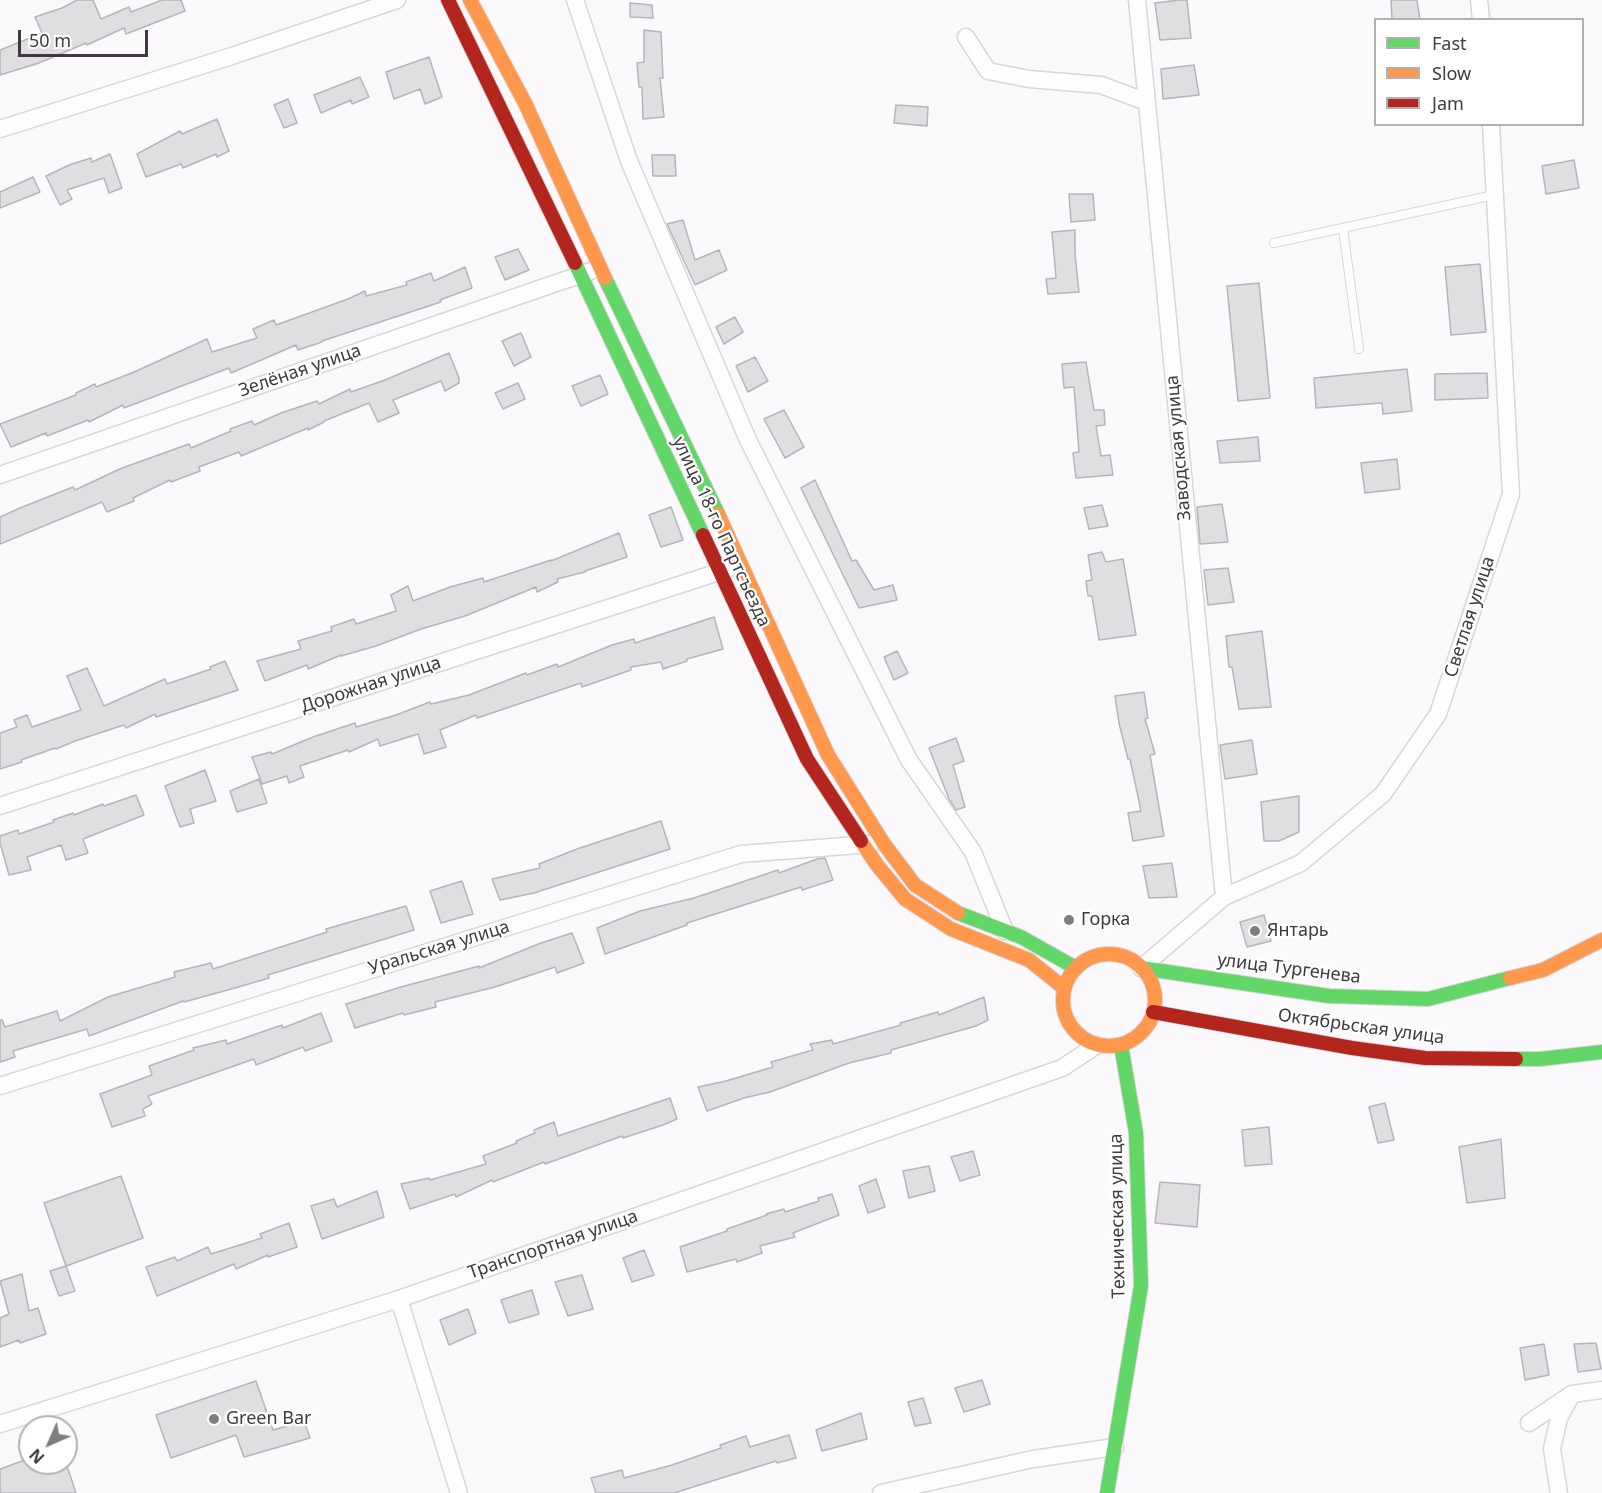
<!DOCTYPE html>
<meta charset="utf-8">
<style>
body{margin:0}
#map{position:relative;width:1602px;height:1493px;overflow:hidden;background:#fcf9fd;font-family:"Noto Sans",sans-serif}
canvas{display:block}
.legend{position:absolute;left:1374px;top:18px;width:210px;height:108px;box-sizing:border-box;background:#fff;border:2px solid #b2b0b3;margin:0;padding:8px 10px;list-style:none;font-size:18px;color:#3e3a40}
.legend li{display:flex;align-items:center;gap:12px;height:30px}
.legend b{width:30px;border:2px solid #b2b0b3}
.north{position:absolute;left:18px;top:1415px;width:60px;height:60px;box-sizing:border-box;background:#fff;border:2px solid #b2b0b3;border-radius:50%;rotate:225deg;font-size:16px;font-weight:700;line-height:24px;text-align:center;color:#3e3a40}
.north::after{content:'';display:block;margin:auto;width:21px;height:27px;background:#807d82;clip-path:polygon(50% 0,100% 100%,50% 72%,0 100%)}
.scale{position:absolute;left:18px;top:30px;width:130px;height:27px;box-sizing:border-box;border:3px solid #3e3a40;border-top:0;padding-left:8px;font-size:18px;line-height:21px;white-space:nowrap;color:#3e3a40;-webkit-text-stroke:4px #fff;paint-order:stroke}
</style>
<div id="map">
<canvas width="1602" height="1493"></canvas>
<ul class="legend">
<li><b style="height:8px;background:#63d668"></b>Fast</li>
<li><b style="height:8px;background:#ff974d"></b>Slow</li>
<li><b style="height:8px;background:#b3261e"></b>Jam</li>
</ul>
<div class="north">N</div>
<div class="scale">50 m</div>
</div>
<script>
const ctx = document.querySelector('canvas').getContext('2d');
ctx.lineJoin = 'round';
function fillPath(path, color) {
  ctx.fillStyle = color;
  ctx.fill(path, 'evenodd');
}
function shape(rows) {
  const path = new Path2D();
  for (const r of rows) {
    if (r.length === 3) {
      path.moveTo(r[0] + r[2], r[1]);
      path.arc(r[0], r[1], r[2], 0, 2 * Math.PI);
      continue;
    }
    path.moveTo(r[0], r[1]);
    for (let i = 2; i < r.length; i += 2) path.lineTo(r[i], r[i + 1]);
  }
  return path;
}
function trace(path, color, width, dash) {
  ctx.strokeStyle = color;
  ctx.lineWidth = width;
  ctx.lineCap = dash ? 'butt' : 'round';
  ctx.setLineDash(dash || []);
  ctx.stroke(path);
}
function drawText(font, color, halo, rows, align = 'center') {
  ctx.font = font + ' "Noto Sans",sans-serif';
  ctx.lineWidth = 4.5;
  ctx.setLineDash([]);
  ctx.textBaseline = 'middle';
  ctx.strokeStyle = halo;
  ctx.fillStyle = color;
  for (const [text, x, y, turn = 0] of rows) {
    ctx.save();
    ctx.translate(x, y);
    ctx.rotate((+turn || 0) * Math.PI / 180);
    ctx.textAlign = isNaN(turn) ? turn : align;
    if (halo) ctx.strokeText(text, 0, 0);
    ctx.fillText(text, 0, 0);
    ctx.restore();
  }
}
const building = shape([
 [77,0,93,0,101,19,129,7,131,12,162,0,181,0,185,11,126,34,124,28,87,45,86,43,39,63,0,75,0,50,42,33,35,17,62,8,77,0],
 [1179,0,1187,0,1191,38,1160,40,1155,3,1179,0],
 [1391,0,1417,0,1420,20,1392,20,1391,0],
 [630,3,652,5,653,18,630,17,630,3],
 [644,30,661,32,663,78,660,78,664,117,643,119,642,87,639,87,637,63,644,62,644,30],
 [429,57,442,97,425,104,420,89,394,99,386,72,429,57],
 [1194,65,1199,95,1163,99,1161,69,1194,65],
 [360,77,369,97,352,104,351,100,321,113,314,95,360,77],
 [288,99,297,123,284,128,274,105,288,99],
 [896,105,928,107,927,126,894,123,896,105],
 [217,119,229,151,217,157,216,154,183,168,181,164,146,177,137,154,180,131,182,134,217,119],
 [110,154,122,188,109,193,104,178,67,190,72,199,60,205,46,176,69,165,91,158,92,162,110,154],
 [652,155,675,155,676,176,653,176,652,155],
 [1574,160,1579,188,1546,194,1542,166,1574,160],
 [33,177,40,192,0,208,0,192,33,177],
 [1069,194,1093,194,1095,220,1071,222,1069,194],
 [683,220,695,260,719,250,727,270,695,285,667,224,683,220],
 [1075,230,1075,254,1079,292,1048,294,1046,279,1056,278,1052,232,1075,230],
 [518,249,529,270,505,280,495,257,518,249],
 [1480,264,1486,332,1451,335,1445,267,1480,264],
 [465,267,472,288,440,300,441,302,322,341,322,342,298,350,296,345,231,373,229,368,124,408,123,405,89,422,88,420,47,436,46,433,11,447,0,424,76,395,76,393,95,384,96,387,134,372,207,339,212,352,257,338,253,329,274,320,276,325,348,299,365,291,366,296,407,285,406,282,431,273,434,281,465,267],
 [1259,283,1270,398,1238,401,1227,286,1259,283],
 [735,317,743,332,724,344,716,327,735,317],
 [521,333,531,357,514,366,502,341,521,333],
 [449,353,459,378,459,383,445,391,441,381,393,400,399,413,378,422,369,403,324,421,324,422,308,430,308,428,241,456,239,452,199,467,200,471,171,482,170,480,133,498,134,501,107,512,102,502,0,544,0,517,20,508,73,487,75,490,122,468,189,444,191,448,231,431,230,429,252,421,254,425,281,413,317,401,319,404,350,389,351,392,385,380,449,353],
 [755,357,768,381,748,392,736,366,755,357],
 [1086,362,1094,410,1104,410,1105,425,1096,426,1101,456,1110,455,1113,475,1076,478,1073,453,1079,452,1074,387,1064,388,1062,364,1086,362],
 [1407,369,1412,411,1383,414,1382,403,1316,408,1314,378,1407,369],
 [1487,373,1488,398,1435,400,1435,374,1487,373],
 [600,375,608,394,581,406,572,386,600,375],
 [518,383,525,399,503,409,495,393,518,383],
 [784,410,804,447,785,458,764,419,784,410],
 [1258,437,1260,461,1220,463,1217,441,1258,437],
 [1397,459,1400,489,1365,493,1361,463,1397,459],
 [815,480,852,561,856,560,874,590,893,585,897,600,859,608,801,488,815,480],
 [1222,504,1228,542,1200,544,1197,507,1222,504],
 [1102,505,1108,526,1089,529,1084,508,1102,505],
 [671,507,683,540,661,547,649,515,671,507],
 [619,533,627,557,585,571,585,572,557,579,558,582,537,592,536,587,465,616,421,629,376,646,341,656,341,655,308,669,307,665,265,681,257,661,301,649,298,641,332,631,331,627,354,619,356,624,396,611,391,595,408,586,413,601,450,587,483,578,484,582,551,560,551,561,619,533],
 [1102,552,1106,562,1123,559,1136,635,1099,640,1092,596,1088,596,1086,581,1092,580,1088,555,1102,552],
 [1228,568,1234,602,1208,605,1204,570,1228,568],
 [714,617,723,649,687,659,687,661,663,669,661,662,631,667,631,670,582,687,581,683,477,718,476,715,440,730,446,747,424,754,418,734,380,746,378,739,349,752,348,750,300,766,304,777,289,783,287,776,262,784,252,757,271,752,272,754,313,737,355,723,356,727,396,715,430,702,431,704,469,695,526,673,527,675,557,664,558,667,612,645,634,639,635,643,714,617],
 [1262,631,1271,707,1239,709,1232,667,1229,667,1226,636,1262,631],
 [897,651,908,673,894,680,884,657,897,651],
 [225,661,238,690,156,717,155,714,126,728,124,725,75,741,56,749,55,748,21,760,22,762,0,769,0,733,17,727,14,720,27,715,32,727,81,710,67,676,87,668,104,706,165,679,167,684,211,669,210,667,225,661],
 [1144,692,1148,718,1145,719,1155,754,1150,755,1164,836,1133,841,1128,813,1141,811,1130,759,1128,759,1119,723,1115,696,1144,692],
 [956,738,964,761,953,765,965,807,956,810,949,799,929,748,956,738],
 [1252,740,1257,774,1225,779,1220,745,1252,740],
 [205,770,216,801,190,809,194,823,180,827,165,786,205,770],
 [259,779,267,803,237,812,230,791,259,779],
 [136,795,144,815,83,839,88,853,66,860,61,845,27,857,31,870,9,875,0,843,0,836,18,830,19,834,54,822,53,820,73,813,74,815,103,804,104,806,136,795],
 [1299,796,1299,832,1279,841,1264,841,1261,802,1299,796],
 [661,821,670,849,534,893,500,900,492,879,540,868,539,864,577,849,661,821],
 [825,858,833,880,802,890,801,887,687,923,687,925,605,954,597,928,640,911,694,898,778,870,779,873,817,859,825,858],
 [1172,863,1177,897,1149,898,1143,866,1172,863],
 [462,881,473,914,441,923,430,891,462,881],
 [406,906,414,930,268,975,269,978,235,988,184,1002,183,1001,89,1036,87,1029,13,1051,15,1057,0,1062,0,1020,2,1020,5,1027,57,1011,60,1021,108,997,175,977,174,972,211,963,213,969,327,932,326,929,406,906],
 [1264,915,1271,941,1247,947,1240,922,1264,915],
 [572,933,584,963,557,973,555,967,495,987,435,1002,436,1007,404,1015,403,1013,355,1028,346,1004,401,987,479,966,479,968,541,943,572,933],
 [984,997,988,1020,976,1026,891,1050,891,1053,849,1063,770,1092,744,1098,707,1111,698,1087,726,1081,773,1067,771,1062,813,1050,810,1044,832,1040,833,1044,901,1025,900,1023,938,1012,939,1015,984,997],
 [321,1013,332,1041,305,1051,303,1047,256,1065,254,1059,148,1096,152,1104,143,1109,145,1116,112,1127,100,1094,152,1075,149,1066,194,1050,193,1048,226,1040,227,1044,282,1025,283,1028,321,1013],
 [670,1098,677,1119,663,1125,623,1138,622,1136,545,1164,544,1162,493,1182,492,1180,456,1197,455,1194,410,1209,401,1184,429,1178,430,1180,486,1164,483,1156,517,1143,516,1141,535,1133,534,1130,554,1122,558,1136,670,1098],
 [1385,1103,1394,1140,1378,1143,1369,1107,1385,1103],
 [1269,1127,1272,1164,1245,1166,1242,1130,1269,1127],
 [1501,1139,1505,1198,1467,1203,1459,1147,1501,1139],
 [973,1151,980,1175,960,1181,951,1157,973,1151],
 [929,1166,935,1191,909,1198,903,1171,929,1166],
 [121,1176,143,1238,66,1266,44,1203,121,1176],
 [876,1179,885,1207,868,1213,859,1186,876,1179],
 [1160,1182,1200,1185,1197,1227,1155,1223,1160,1182],
 [377,1191,384,1217,322,1239,311,1206,334,1199,337,1207,377,1191],
 [832,1194,839,1215,793,1233,795,1237,760,1246,762,1253,737,1262,736,1259,687,1272,680,1247,727,1231,727,1229,767,1215,766,1214,784,1209,785,1212,819,1201,818,1198,832,1194],
 [289,1223,297,1247,268,1257,268,1255,236,1269,234,1264,157,1296,146,1267,175,1257,177,1261,208,1247,211,1254,262,1238,260,1234,289,1223],
 [644,1250,654,1275,632,1282,623,1258,644,1250],
 [66,1266,75,1291,59,1296,50,1271,66,1266],
 [22,1274,29,1311,38,1308,46,1334,20,1343,19,1340,0,1347,0,1318,9,1314,0,1281,22,1274],
 [582,1275,593,1309,568,1316,555,1282,582,1275],
 [532,1290,539,1314,509,1323,501,1300,532,1290],
 [468,1309,476,1333,449,1345,440,1320,468,1309],
 [1596,1343,1601,1369,1578,1372,1574,1344,1596,1343],
 [1544,1344,1549,1375,1525,1380,1520,1348,1544,1344],
 [982,1380,990,1404,964,1412,955,1388,982,1380],
 [256,1381,273,1430,304,1421,310,1438,244,1457,236,1435,171,1458,156,1415,256,1381],
 [923,1398,931,1423,915,1426,908,1402,923,1398],
 [861,1413,867,1439,822,1451,816,1430,861,1413],
 [789,1435,796,1458,777,1463,776,1461,674,1493,596,1493,591,1478,622,1470,624,1478,672,1465,721,1448,720,1445,746,1436,750,1447,789,1435],
 [30,1458,30,1463,66,1463,76,1493,0,1493,0,1469,30,1458]
]);
fillPath(building, '#e1dee2');
trace(building, '#b7b4b9', 1.5);
const lane = shape([
 [1343,228,1359,349],
 [1274,243,1494,195]
]);
const street = shape([
 [575,0,629,161,748,440,909,760,973,852,1005,931],
 [1137,0,1224,897],
 [1479,0,1481,20],
 [966,37,988,71,1029,79,1101,85,1147,102],
 [0,129,232,56,397,0],
 [0,475,591,271],
 [0,806,728,569],
 [1141,968,1224,897,1301,863,1383,794,1438,714,1511,494,1491,124],
 [0,1086,741,854,871,844],
 [399,1299,459,1493],
 [1529,1423,1572,1394,1602,1390],
 [0,1424,399,1299,1062,1068,1097,1045],
 [881,1493,1033,1459,1115,1447],
 [1559,1493,1552,1449,1559,1418,1572,1394]
]);
const fast = shape([
 [575,263,703,535],
 [605,278,718,514],
 [958,913,1021,937,1076,968],
 [1141,968,1329,996,1428,999,1510,978],
 [1516,1059,1540,1059,1602,1052],
 [1107,1493,1141,1286,1136,1133,1121,1045]
]);
const slow = shape([
 [470,0,525,103,605,278],
 [718,514,828,755,884,844,915,885,958,913],
 [861,841,877,865,905,899,951,929,1029,960,1064,988],
 [1109,1000,46],
 [1510,978,1543,970,1602,940]
]);
const jam = shape([
 [448,0,575,263],
 [703,535,807,759,861,841],
 [1153,1012,1352,1048,1425,1058,1516,1059]
]);
trace(lane, '#d9d5da', 10);
trace(street, '#d9d5da', 19);
trace(fast, '#d9d5da', 16);
trace(slow, '#d9d5da', 16);
trace(jam, '#d9d5da', 16);
trace(lane, '#fffeff', 8);
trace(street, '#fffeff', 16);
trace(fast, '#63d668', 14);
trace(slow, '#ff974d', 14);
trace(jam, '#b3261e', 14);
for (const [x, y, r, color] of [
 [1069,920,6,"#807d82"],
 [1255,931,6,"#807d82"],
 [214,1419,6,"#807d82"]
]) {
  const dot = new Path2D();
  dot.arc(x, y, r, 0, 2 * Math.PI);
  ctx.fillStyle = color;
  ctx.fill(dot);
  trace(dot, '#fff', 2);
}
drawText('18px', '#3e3a40', '#fff', [
 ["Зелёная улица",300,371,-19],
 ["Заводская улица",1179,448,-95],
 ["улица 18-го Партсъезда",721,532,65],
 ["Светлая улица",1470,617,-72],
 ["Дорожная улица",371,685,-18],
 ["Уральская улица",439,948,-17],
 ["улица Тургенева",1289,969,7],
 ["Октябрьская улица",1361,1027,8],
 ["Техническая улица",1118,1216,-91],
 ["Транспортная улица",553,1245,-19]
]);
drawText('18px', '#3e3a40', '#fff', [
 ["Горка",1081,920],
 ["Янтарь",1267,931],
 ["Green Bar",226,1419]
], 'left');
</script>
